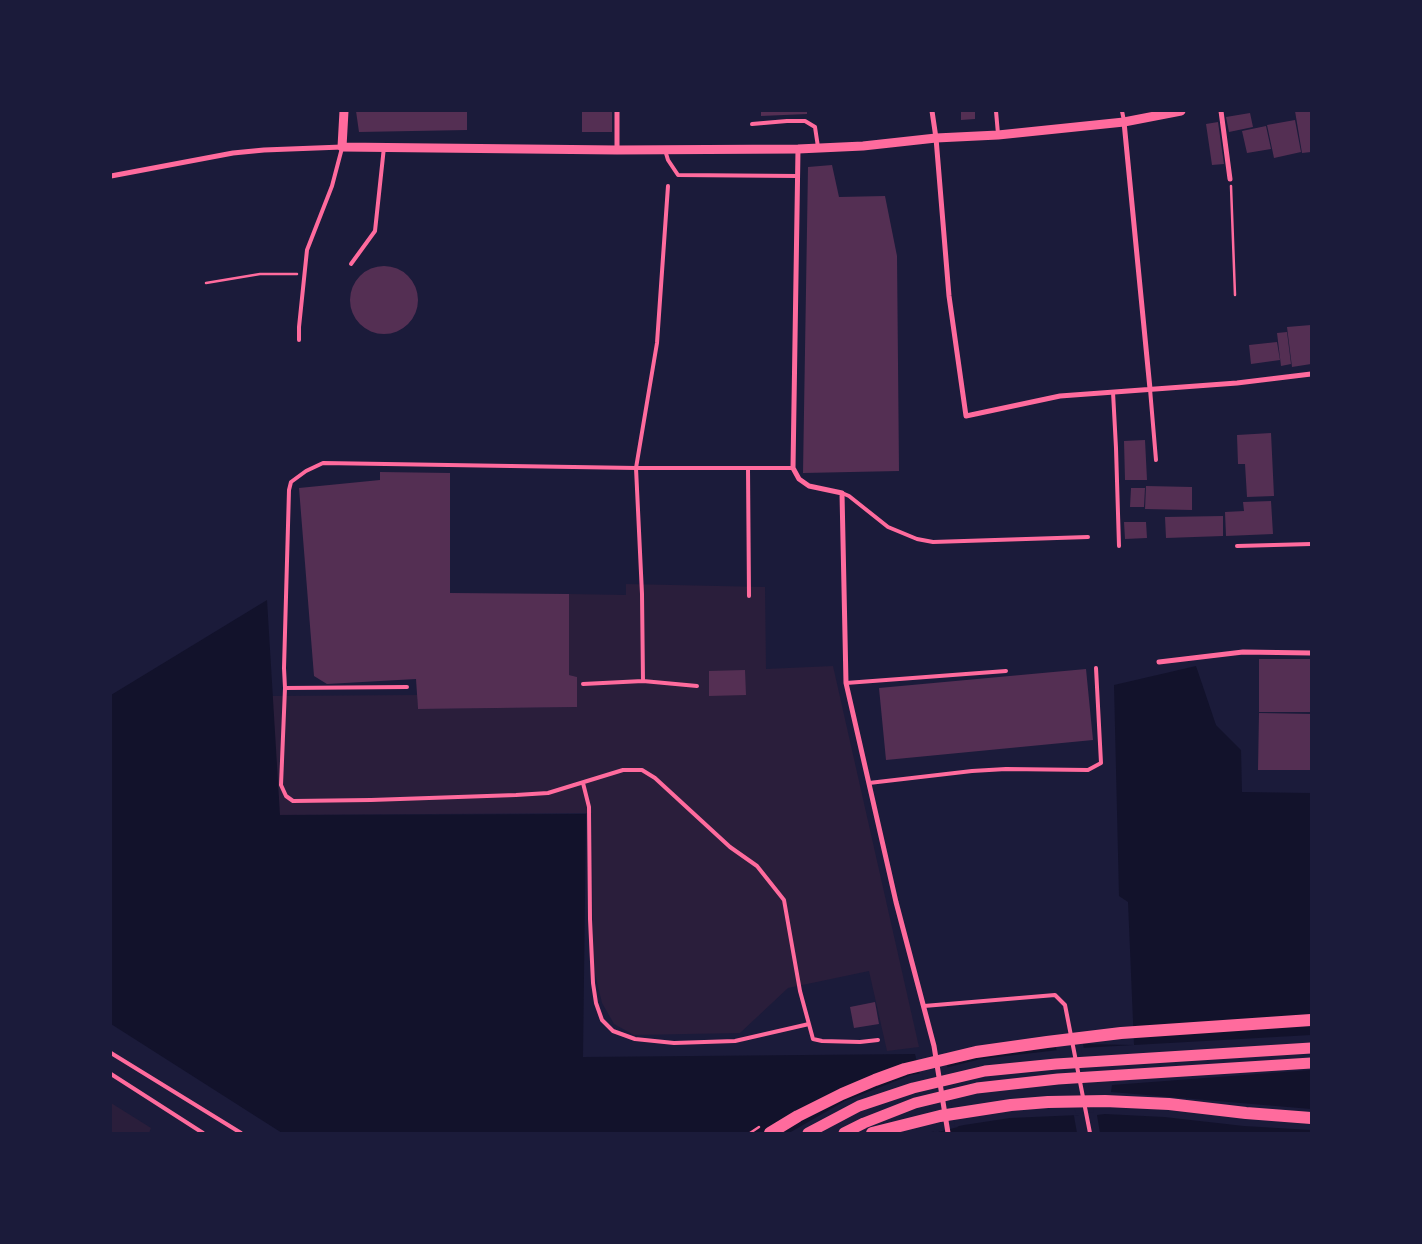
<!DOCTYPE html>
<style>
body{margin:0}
#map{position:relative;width:1422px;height:1244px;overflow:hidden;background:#1b1b3a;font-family:Merriweather,serif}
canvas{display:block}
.frame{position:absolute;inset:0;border:112px solid #1b1b3a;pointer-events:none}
</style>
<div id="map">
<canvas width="1422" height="1244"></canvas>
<div class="frame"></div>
</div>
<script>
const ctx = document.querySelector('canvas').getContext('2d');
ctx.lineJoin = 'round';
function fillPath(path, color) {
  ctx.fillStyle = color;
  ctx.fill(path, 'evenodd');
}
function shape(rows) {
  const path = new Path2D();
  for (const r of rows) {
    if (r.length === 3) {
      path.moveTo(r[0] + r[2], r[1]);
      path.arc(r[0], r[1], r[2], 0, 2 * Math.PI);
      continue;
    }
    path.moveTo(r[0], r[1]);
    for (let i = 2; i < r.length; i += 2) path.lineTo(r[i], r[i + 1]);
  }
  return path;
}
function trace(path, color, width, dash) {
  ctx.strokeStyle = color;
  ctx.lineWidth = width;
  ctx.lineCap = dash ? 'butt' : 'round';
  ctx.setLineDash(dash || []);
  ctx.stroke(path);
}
fillPath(shape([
 [626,584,765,587,766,669,833,666,919,1047,887,1051,869,971,788,988,740,1033,634,1035,614,1024,602,1003,593,965,592,813,279,815,272,696,417,695,418,709,576,707,577,677,569,675,569,594,626,595],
 [111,1103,151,1128,149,1133,111,1133]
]), '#2a1e3b');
fillPath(shape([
 [267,600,280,815,586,814,583,1057,915,1054,934,1133,282,1133,111,1024,111,695],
 [1196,666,1216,725,1241,750,1242,792,1311,793,1311,1133,934,1133,958,1127,945,1053,1055,1044,1074,1116,1096,1114,1083,1044,1134,1045,1128,902,1119,896,1114,685]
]), '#12122b');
fillPath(shape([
 [1311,1035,1311,1070,1112,1085,1111,1092,1311,1109,1311,1130,1244,1126,1164,1117,1105,1114,1097,1115,1100,1133,1077,1133,1074,1116,1079,1115,1010,1118,964,1125,927,1133,789,1133,845,1101,911,1075,922,1073,935,1130,955,1125,945,1068,981,1059,1059,1050,1076,1114,1094,1112,1081,1048]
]), '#1b1b3a');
fillPath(shape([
 [356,111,467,111,467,130,359,132],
 [582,111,612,111,612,132,582,132],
 [761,111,807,111,807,114,761,116],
 [961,111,975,111,975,119,961,120],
 [1295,111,1311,111,1311,152,1302,153],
 [1250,113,1253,127,1229,132,1226,117],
 [1295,120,1301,152,1274,158,1267,125],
 [1218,122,1224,164,1212,165,1206,124],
 [1266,126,1271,149,1247,153,1242,131],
 [832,165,839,197,885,196,897,256,899,471,803,473,808,167],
 [384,300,34],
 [1311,325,1311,364,1292,367,1287,327],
 [1287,332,1291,364,1281,366,1277,333],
 [1277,342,1280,360,1251,364,1249,345],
 [1271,433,1274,496,1247,497,1245,464,1238,464,1237,435],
 [1145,440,1147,480,1125,480,1124,441],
 [380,472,450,473,450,593,569,594,569,675,577,677,577,707,418,709,416,679,327,684,314,676,299,488,380,480],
 [1146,486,1192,487,1192,510,1145,509],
 [1131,488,1145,488,1144,507,1130,507],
 [1271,501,1273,534,1226,536,1225,512,1244,511,1243,502],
 [1223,516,1223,536,1166,538,1165,517],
 [1124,522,1146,522,1147,538,1125,539],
 [1259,659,1311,659,1311,712,1259,712],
 [1086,669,1093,740,886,760,879,688],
 [745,670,746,695,709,696,709,671],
 [1259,713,1311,714,1311,770,1258,770],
 [875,1002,879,1024,854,1028,850,1007]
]), '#542f53');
trace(shape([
 [1231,186,1235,295],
 [206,283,260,274,297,274],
 [750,1133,759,1127]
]), '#ff6b9d', 2.5);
trace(shape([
 [996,111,998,134],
 [1122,111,1124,121],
 [752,124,787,121,805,121,815,127,818,147],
 [665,150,668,160,678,175,797,176],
 [351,264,375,231,384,147],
 [299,340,299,327,307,250,332,186,342,148],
 [1150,389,1156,460],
 [1113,392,1116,448,1119,546],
 [748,468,749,596],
 [842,493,849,496,888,527,917,539,933,542,1088,537],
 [1237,546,1311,544],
 [643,681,642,594,636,468,657,343,668,186],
 [846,683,1006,671],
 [583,684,643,681,697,686],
 [407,687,285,688,284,668,289,490,291,482,306,471,323,463,636,468,793,468],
 [285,688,281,785,286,796,293,801,371,800,516,795,548,793,623,770,642,770,655,778,730,847,757,866,784,900,800,991,813,1039,822,1041,860,1042,878,1040],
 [583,783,589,807,590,919,593,983,596,1003,602,1020,613,1031,635,1039,674,1043,735,1041,809,1024],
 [869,783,972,771,1006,769,1088,770,1101,763,1096,668],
 [924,1006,1055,995,1065,1005,1090,1133],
 [111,1053,241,1133],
 [111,1074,203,1133]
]), '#ff6b9d', 4);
trace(shape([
 [932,111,936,138,949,296,966,416,1060,396,1237,383,1311,374],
 [1221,111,1230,179],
 [1124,122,1150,389],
 [798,149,793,468,799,479,809,486,842,493,846,683,896,902,934,1046,948,1133],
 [617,150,617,111],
 [111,176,233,153,264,150,342,147],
 [1159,662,1243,652,1311,653]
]), '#ff6b9d', 5);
trace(shape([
 [344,111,342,147,617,150,798,149,863,146,936,138,998,135,1124,122,1181,111]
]), '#ff6b9d', 9);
trace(shape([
 [808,1133,859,1106,913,1088,985,1071,1056,1064,1311,1048],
 [844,1133,864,1123,915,1103,977,1088,1058,1079,1311,1063]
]), '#ff6b9d', 11);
trace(shape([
 [770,1133,798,1116,842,1094,875,1080,905,1069,976,1052,1047,1042,1121,1033,1311,1020],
 [872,1133,940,1116,1011,1105,1048,1102,1105,1101,1169,1104,1246,1113,1311,1118]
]), '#ff6b9d', 12);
</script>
